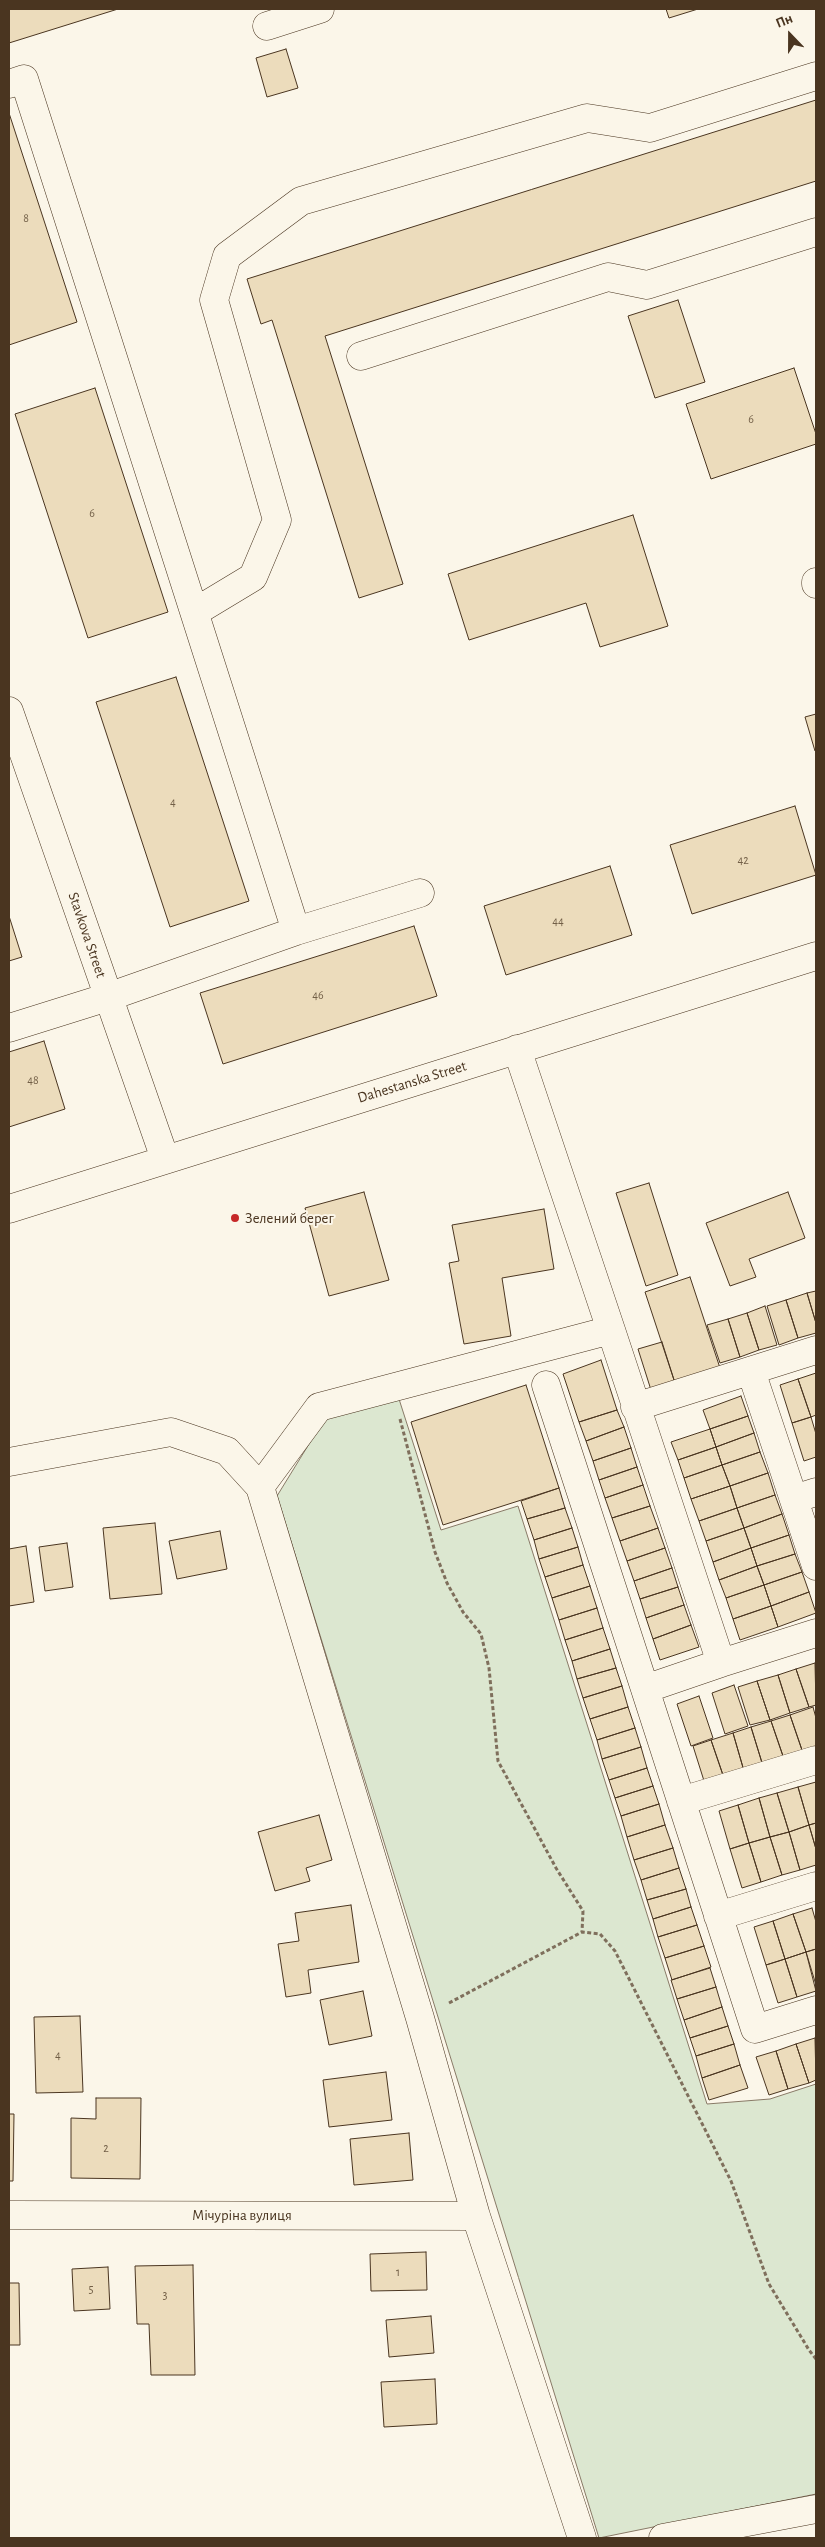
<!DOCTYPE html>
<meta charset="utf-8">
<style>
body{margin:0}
#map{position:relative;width:825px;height:2547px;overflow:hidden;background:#fbf6e9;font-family:"Alegreya Sans",sans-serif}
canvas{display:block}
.frame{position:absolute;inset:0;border:10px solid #4a3520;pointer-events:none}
.north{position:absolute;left:765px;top:10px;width:50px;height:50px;-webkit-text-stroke:4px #fbf6e9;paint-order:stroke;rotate:338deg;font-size:14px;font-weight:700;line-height:20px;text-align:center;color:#4a3520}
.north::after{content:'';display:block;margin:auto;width:18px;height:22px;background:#4a3520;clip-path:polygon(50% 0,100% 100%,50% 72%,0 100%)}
</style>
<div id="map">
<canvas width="825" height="2547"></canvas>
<div class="frame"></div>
<div class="north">Пн</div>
</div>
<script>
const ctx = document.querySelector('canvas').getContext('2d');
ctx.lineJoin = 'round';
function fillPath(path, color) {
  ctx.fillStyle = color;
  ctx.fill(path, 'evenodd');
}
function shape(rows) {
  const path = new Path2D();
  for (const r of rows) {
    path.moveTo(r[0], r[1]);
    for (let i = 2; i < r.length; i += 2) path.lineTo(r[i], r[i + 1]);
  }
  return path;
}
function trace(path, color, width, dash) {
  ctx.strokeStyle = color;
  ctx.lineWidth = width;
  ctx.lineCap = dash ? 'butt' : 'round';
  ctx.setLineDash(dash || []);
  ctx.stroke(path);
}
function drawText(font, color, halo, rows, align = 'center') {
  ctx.font = font + ' "Alegreya Sans",sans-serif';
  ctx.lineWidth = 4;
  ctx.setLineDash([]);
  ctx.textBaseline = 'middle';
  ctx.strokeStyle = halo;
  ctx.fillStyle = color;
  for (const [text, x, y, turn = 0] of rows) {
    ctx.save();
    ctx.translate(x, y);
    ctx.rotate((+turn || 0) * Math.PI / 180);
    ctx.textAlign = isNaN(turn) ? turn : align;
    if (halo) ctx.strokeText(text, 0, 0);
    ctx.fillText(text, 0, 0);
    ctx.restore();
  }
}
const green = shape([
 [399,1399,441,1530,518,1506,707,2104,770,2099,816,2084,816,2494,599,2538,277,1496,325,1418,399,1399]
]);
fillPath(green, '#dce7d0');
trace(green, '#887966', 1);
const building = shape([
 [9,9,118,9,9,43,9,9],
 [666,9,698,9,669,18,666,9],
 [286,49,298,88,267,97,256,58,286,49],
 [816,100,816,181,325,336,403,584,359,598,272,320,261,324,247,279,816,100],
 [9,113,77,322,9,345,9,113],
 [678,300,705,382,655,398,628,316,678,300],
 [794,368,816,434,816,444,711,479,686,404,794,368],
 [95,388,168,612,88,638,15,414,95,388],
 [633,515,668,626,600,647,586,603,469,640,448,574,633,515],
 [176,677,249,901,170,927,96,702,176,677],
 [816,714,816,750,815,751,805,717,816,714],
 [795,806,816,875,692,914,670,845,795,806],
 [610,866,632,935,506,975,484,906,610,866],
 [9,916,22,957,9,961,9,916],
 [414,926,437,996,223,1064,200,993,414,926],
 [44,1041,65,1109,9,1127,9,1052,44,1041],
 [649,1183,678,1275,646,1286,616,1193,649,1183],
 [364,1192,389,1280,329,1296,305,1208,364,1192],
 [788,1192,805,1238,749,1259,756,1277,730,1286,706,1223,788,1192],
 [544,1209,554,1269,502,1278,511,1336,464,1344,449,1263,459,1261,452,1225,544,1209],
 [690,1277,720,1368,675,1383,645,1292,690,1277],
 [816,1291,816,1323,807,1293,816,1291],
 [807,1293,816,1323,816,1333,798,1338,786,1300,807,1293],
 [786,1300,798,1338,779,1345,767,1306,786,1300],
 [765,1306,777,1345,759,1350,747,1313,765,1306],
 [747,1313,759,1350,740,1357,728,1319,747,1313],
 [728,1319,740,1357,720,1363,707,1325,728,1319],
 [662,1342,675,1383,651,1390,638,1349,662,1342],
 [601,1360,617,1410,579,1422,563,1374,601,1360],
 [816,1373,816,1415,811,1417,798,1379,816,1373],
 [798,1379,811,1417,792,1423,780,1385,798,1379],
 [526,1385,559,1488,443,1525,411,1422,526,1385],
 [741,1396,748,1416,710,1429,703,1410,741,1396],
 [617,1410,624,1427,586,1441,579,1422,617,1410],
 [748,1416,754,1433,716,1447,710,1429,748,1416],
 [811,1417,816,1434,816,1457,804,1461,792,1423,811,1417],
 [624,1427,631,1448,593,1461,586,1441,624,1427],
 [710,1429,716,1447,678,1460,671,1442,710,1429],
 [754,1433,760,1452,722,1465,716,1447,754,1433],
 [716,1447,722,1465,684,1478,678,1460,716,1447],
 [631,1448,637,1467,599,1480,593,1461,631,1448],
 [760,1452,768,1473,730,1486,722,1465,760,1452],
 [722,1465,730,1486,691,1499,684,1478,722,1465],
 [637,1467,643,1485,605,1498,599,1480,637,1467],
 [768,1473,775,1495,737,1508,730,1486,768,1473],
 [643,1485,650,1506,612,1518,605,1498,643,1485],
 [730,1486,737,1508,699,1521,691,1499,730,1486],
 [559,1488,565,1508,527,1519,521,1501,559,1488],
 [775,1495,782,1514,744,1528,737,1508,775,1495],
 [650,1506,658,1528,620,1541,612,1518,650,1506],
 [565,1508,572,1528,534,1540,527,1519,565,1508],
 [737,1508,744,1528,706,1541,699,1521,737,1508],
 [782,1514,789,1535,751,1548,744,1528,782,1514],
 [155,1523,162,1594,110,1599,103,1528,155,1523],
 [572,1528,578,1547,539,1559,534,1540,572,1528],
 [658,1528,665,1548,627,1561,620,1541,658,1528],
 [744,1528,751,1548,713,1562,706,1541,744,1528],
 [220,1531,227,1569,177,1579,169,1541,220,1531],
 [789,1535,795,1554,757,1566,751,1548,789,1535],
 [67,1543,73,1587,45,1591,39,1547,67,1543],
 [26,1546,34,1602,9,1606,9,1549,26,1546],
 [578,1547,583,1565,545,1577,539,1559,578,1547],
 [665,1548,672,1568,634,1581,627,1561,665,1548],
 [751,1548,757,1566,719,1580,713,1562,751,1548],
 [795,1554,802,1572,764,1585,757,1566,795,1554],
 [583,1565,590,1586,552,1598,545,1577,583,1565],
 [757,1566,764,1585,726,1598,719,1580,757,1566],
 [672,1568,678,1587,640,1599,634,1581,672,1568],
 [802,1572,809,1592,771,1606,764,1585,802,1572],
 [764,1585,771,1606,733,1619,726,1598,764,1585],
 [590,1586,597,1608,559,1620,552,1598,590,1586],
 [678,1587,684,1605,646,1618,640,1599,678,1587],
 [809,1592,816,1613,778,1627,771,1606,809,1592],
 [684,1605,691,1625,653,1639,646,1618,684,1605],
 [771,1606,778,1627,740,1640,733,1619,771,1606],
 [597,1608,603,1628,565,1640,559,1620,597,1608],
 [691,1625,699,1647,660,1660,653,1639,691,1625],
 [603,1628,610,1649,572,1661,565,1640,603,1628],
 [610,1649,616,1668,577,1679,572,1661,610,1649],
 [815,1663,816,1705,809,1707,796,1669,815,1663],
 [616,1668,622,1686,583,1698,577,1679,616,1668],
 [796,1669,809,1707,790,1713,778,1675,796,1669],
 [778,1675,790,1713,770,1720,757,1681,778,1675],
 [757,1681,770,1720,750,1725,738,1687,757,1681],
 [734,1685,748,1726,725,1734,712,1693,734,1685],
 [622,1686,628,1707,590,1719,583,1698,622,1686],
 [699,1696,713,1738,691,1746,677,1704,699,1696],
 [628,1707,635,1728,597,1740,590,1719,628,1707],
 [813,1707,816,1718,816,1748,803,1753,790,1715,813,1707],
 [790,1715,803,1753,784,1759,771,1721,790,1715],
 [771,1721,784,1759,763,1766,751,1727,771,1721],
 [751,1727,763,1766,744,1771,733,1733,751,1727],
 [635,1728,641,1747,602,1759,597,1740,635,1728],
 [733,1733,744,1771,724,1778,711,1740,733,1733],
 [711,1740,724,1778,705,1784,693,1746,711,1740],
 [641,1747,647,1768,609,1780,602,1759,641,1747],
 [647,1768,653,1786,615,1798,609,1780,647,1768],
 [816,1782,816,1823,809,1825,798,1787,816,1782],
 [653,1786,659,1804,621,1816,615,1798,653,1786],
 [798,1787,809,1825,789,1832,777,1793,798,1787],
 [777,1793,789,1832,770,1837,759,1798,777,1793],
 [759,1798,770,1837,749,1843,738,1805,759,1798],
 [659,1804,665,1825,627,1837,621,1816,659,1804],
 [738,1805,749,1843,730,1849,719,1811,738,1805],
 [319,1815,332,1860,306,1868,310,1881,275,1891,258,1832,319,1815],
 [816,1823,816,1849,809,1825,816,1823],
 [665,1825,673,1848,634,1860,627,1837,665,1825],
 [809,1825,816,1849,816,1865,800,1870,789,1832,809,1825],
 [789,1832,800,1870,782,1875,770,1837,789,1832],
 [770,1837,782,1875,761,1882,749,1843,770,1837],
 [749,1843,761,1882,742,1888,730,1849,749,1843],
 [673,1848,679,1868,641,1880,634,1860,673,1848],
 [679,1868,686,1889,647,1900,641,1880,679,1868],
 [686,1889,691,1907,653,1919,647,1900,686,1889],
 [351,1905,359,1962,308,1970,311,1993,286,1997,278,1944,299,1941,295,1913,351,1905],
 [691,1907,697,1925,658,1937,653,1919,691,1907],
 [812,1908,816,1922,816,1949,806,1952,793,1914,812,1908],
 [793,1914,806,1952,785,1959,773,1921,793,1914],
 [773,1921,785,1959,766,1965,754,1927,773,1921],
 [697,1925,704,1946,665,1958,658,1937,697,1925],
 [704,1946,711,1967,672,1980,665,1958,704,1946],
 [816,1949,816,1985,806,1952,816,1949],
 [806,1952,816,1991,797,1997,785,1959,806,1952],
 [785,1959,797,1997,778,2003,766,1965,785,1959],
 [710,1968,716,1987,677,1999,671,1980,710,1968],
 [716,1987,722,2007,684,2020,677,1999,716,1987],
 [363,1991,372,2036,329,2045,320,2000,363,1991],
 [722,2007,728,2026,690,2038,684,2020,722,2007],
 [80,2016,83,2092,36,2093,34,2017,80,2016],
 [728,2026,734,2044,696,2056,690,2038,728,2026],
 [815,2038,816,2080,809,2083,796,2044,815,2038],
 [734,2044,740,2065,702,2078,696,2056,734,2044],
 [796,2044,809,2083,788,2089,776,2051,796,2044],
 [776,2051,788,2089,769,2095,756,2057,776,2051],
 [740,2065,748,2088,709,2100,702,2078,740,2065],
 [386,2072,392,2120,329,2127,323,2080,386,2072],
 [96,2098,141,2098,140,2179,71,2178,71,2118,96,2119,96,2098],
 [9,2114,14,2114,13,2181,9,2181,9,2114],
 [409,2133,413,2180,354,2185,350,2139,409,2133],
 [426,2252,427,2290,371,2291,370,2254,426,2252],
 [193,2265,195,2375,151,2375,149,2324,137,2324,135,2266,193,2265],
 [108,2267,110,2309,74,2311,72,2269,108,2267],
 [9,2283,19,2283,20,2345,9,2345,9,2283],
 [431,2316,434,2353,389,2357,386,2320,431,2316],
 [435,2379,437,2424,384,2427,381,2382,435,2379]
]);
fillPath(building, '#ecdcbc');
trace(building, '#4a3520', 1);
const minor = shape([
 [267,26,320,9],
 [9,84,24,79,296,931],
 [361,356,608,277,647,285,816,232],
 [816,582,816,584],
 [195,612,253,577,277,520,214,300,227,256,301,201,587,118,650,128,816,76],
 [9,711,165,1159],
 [9,1028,108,997,296,931,420,893],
 [9,1209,816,956],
 [611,1330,721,1663,816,1633],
 [751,1371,816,1566],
 [546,1385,645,1689,721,1663],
 [635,1407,816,1350],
 [9,1462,171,1432,227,1451,260,1487,420,2018,476,2216,582,2538],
 [260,1487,319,1407,611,1330,517,1049],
 [794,1499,816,1492],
 [645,1689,755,2029,816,2010],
 [681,1801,816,1760],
 [718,1916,816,1886],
 [9,2215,476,2216],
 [663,2538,816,2509]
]);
trace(minor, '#4a3520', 29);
trace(shape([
 [400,1419,435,1552,447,1583,463,1612,481,1634,489,1668,498,1761,556,1868,583,1911,582,1932],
 [449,2003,582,1932,600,1934,615,1951,731,2181,769,2284,809,2350,816,2359]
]), '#7f6f5c', 3, [4, 2.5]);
trace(minor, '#fbf6e9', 28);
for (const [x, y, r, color] of [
 [235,1218,5,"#c62828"]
]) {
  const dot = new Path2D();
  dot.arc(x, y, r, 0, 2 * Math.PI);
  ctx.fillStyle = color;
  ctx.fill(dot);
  trace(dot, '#fbf6e9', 2);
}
drawText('12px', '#725f47', null, [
 ["8",26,218],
 ["6",751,419],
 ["6",92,513],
 ["4",173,802],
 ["42",743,860],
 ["44",558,921],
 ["46",318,995],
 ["48",33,1080],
 ["4",58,2055],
 ["2",106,2148],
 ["1",398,2272],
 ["5",91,2289],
 ["3",165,2295]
]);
drawText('15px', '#4a3520', '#fbf6e9', [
 ["Stavkova Street",87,935,71],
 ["Dahestanska Street",412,1082,-17],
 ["Мічуріна вулиця",242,2215]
]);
drawText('15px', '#4a3520', '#fbf6e9', [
 ["Зелений берег",245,1218]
], 'left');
</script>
